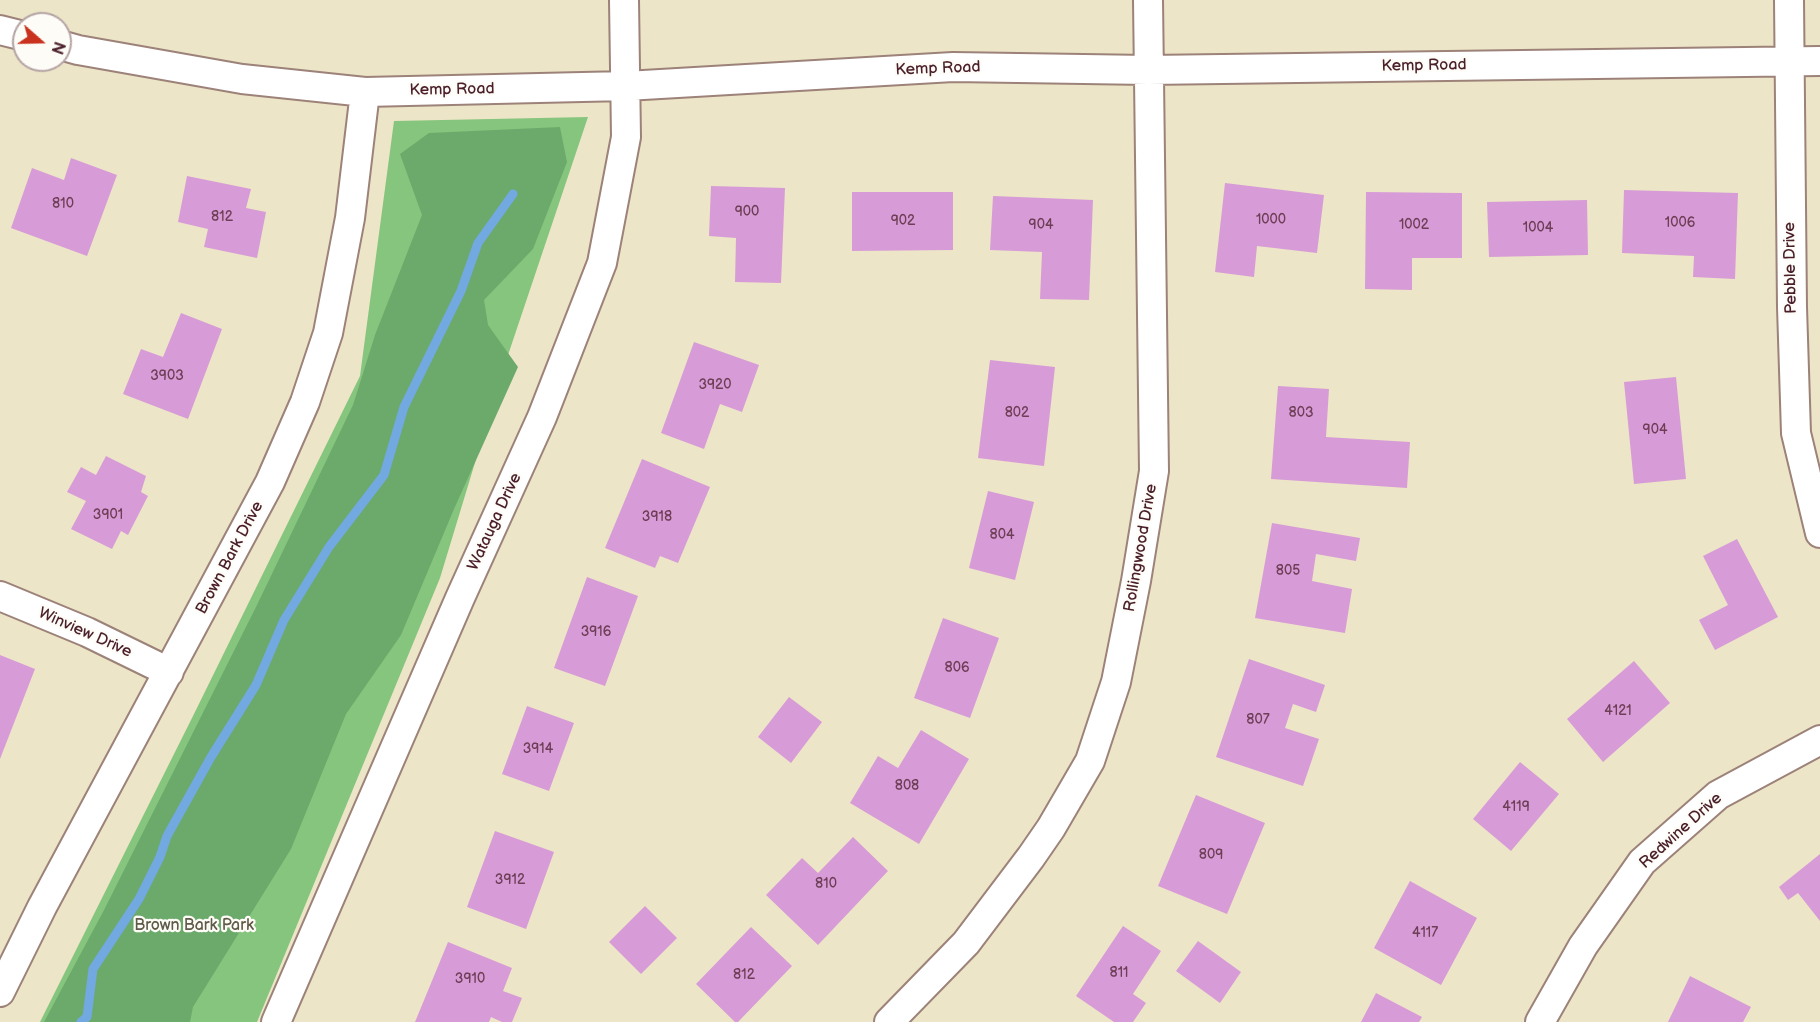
<!DOCTYPE html>
<style>
body{margin:0}
#map{position:relative;width:1820px;height:1022px;overflow:hidden;background:#ede5c7;font-family:"Balsamiq Sans",sans-serif}
canvas{display:block}
.north{position:absolute;left:12px;top:12px;width:60px;height:60px;box-sizing:border-box;background:#fdfcf7;border:2px solid #b5a4a5;border-radius:50%;rotate:110deg;font-size:16px;font-weight:700;line-height:24px;text-align:center;color:#4a1f2b}
.north::after{content:'';display:block;margin:auto;width:21px;height:27px;background:#c8321e;clip-path:polygon(50% 0,100% 100%,50% 72%,0 100%)}
</style>
<div id="map">
<canvas width="1820" height="1022"></canvas>
<div class="north">N</div>
</div>
<script>
const ctx = document.querySelector('canvas').getContext('2d');
ctx.lineJoin = 'round';
function fillPath(path, color) {
  ctx.fillStyle = color;
  ctx.fill(path, 'evenodd');
}
function shape(rows) {
  const path = new Path2D();
  for (const r of rows) {
    path.moveTo(r[0], r[1]);
    for (let i = 2; i < r.length; i += 2) path.lineTo(r[i], r[i + 1]);
  }
  return path;
}
function trace(path, color, width, dash) {
  ctx.strokeStyle = color;
  ctx.lineWidth = width;
  ctx.lineCap = dash ? 'butt' : 'round';
  ctx.setLineDash(dash || []);
  ctx.stroke(path);
}
function drawText(font, color, halo, rows, align = 'center') {
  ctx.font = font + ' "Balsamiq Sans",sans-serif';
  ctx.lineWidth = 4.5;
  ctx.setLineDash([]);
  ctx.textBaseline = 'middle';
  ctx.strokeStyle = halo;
  ctx.fillStyle = color;
  for (const [text, x, y, turn = 0] of rows) {
    ctx.save();
    ctx.translate(x, y);
    ctx.rotate((+turn || 0) * Math.PI / 180);
    ctx.textAlign = isNaN(turn) ? turn : align;
    if (halo) ctx.strokeText(text, 0, 0);
    ctx.fillText(text, 0, 0);
    ctx.restore();
  }
}
fillPath(shape([
 [588,117,504,367,440,578,257,1022,40,1022,193,716,360,376,394,121]
]), '#86c57d');
fillPath(shape([
 [560,127,567,162,533,249,484,300,488,325,518,367,454,509,401,635,346,714,291,849,193,1007,190,1022,44,1022,103,912,257,605,353,405,375,335,422,215,400,154,429,133]
]), '#6caa6c');
trace(shape([
 [81,1022,87,1017,93,969,139,899,160,857,167,836,211,757,256,685,284,620,329,547,384,475,404,407,461,291,478,243,513,194]
]), '#72a9e0', 9);
fillPath(shape([
 [71,158,117,175,87,256,11,228,32,168,64,180],
 [187,176,251,189,246,208,266,212,257,258,204,247,208,229,178,222],
 [1225,183,1324,195,1317,253,1257,246,1254,277,1215,272],
 [711,186,785,188,781,283,735,282,736,238,709,236],
 [1624,190,1738,193,1735,279,1693,277,1694,256,1622,253],
 [852,192,953,192,953,250,852,251],
 [1366,192,1462,193,1462,258,1412,258,1412,290,1365,289],
 [993,196,1093,200,1089,300,1040,299,1042,252,990,250],
 [1587,200,1588,255,1489,257,1487,202],
 [181,313,222,329,188,419,123,394,141,349,163,357],
 [694,342,759,365,742,412,720,404,704,449,661,433],
 [990,360,1055,367,1044,466,978,458],
 [1676,377,1686,479,1634,484,1624,382],
 [1278,386,1329,389,1326,437,1410,442,1407,488,1271,479],
 [106,456,146,476,141,492,148,496,128,535,121,531,112,549,71,529,86,501,67,492,81,467,96,475],
 [642,459,710,487,678,563,660,556,655,568,605,548],
 [988,491,1034,502,1015,580,969,568],
 [1272,523,1360,538,1356,561,1316,554,1312,581,1352,589,1345,633,1255,618],
 [1737,539,1778,617,1715,650,1699,620,1728,605,1703,556],
 [587,577,638,596,605,686,554,668],
 [943,618,999,638,970,718,914,698],
 [0,655,35,669,0,759],
 [1249,659,1325,685,1316,712,1293,704,1285,728,1319,739,1303,786,1216,757],
 [1634,661,1670,703,1603,762,1567,719],
 [789,697,822,722,791,763,758,737],
 [527,706,574,723,549,791,502,774],
 [921,730,969,759,919,844,850,803,878,756,898,768],
 [1520,762,1559,794,1511,851,1473,819],
 [1196,795,1265,823,1227,914,1158,886],
 [495,831,554,852,526,929,467,907],
 [853,837,888,871,818,945,766,895,802,858,818,873],
 [1820,854,1820,921,1798,893,1788,900,1779,887],
 [1410,881,1477,918,1441,985,1374,948],
 [645,906,677,938,641,974,609,942],
 [1123,926,1161,951,1133,994,1146,1003,1133,1022,1114,1022,1076,996],
 [751,927,792,966,738,1022,735,1022,696,984],
 [1198,941,1241,972,1220,1003,1176,971],
 [448,942,512,968,503,991,522,998,512,1022,502,1022,491,1017,489,1022,415,1022],
 [1690,976,1751,1007,1743,1022,1668,1022],
 [1376,993,1422,1017,1419,1022,1361,1022]
]), '#d79cd7');
const street = shape([
 [1789,0,1792,307,1796,433,1820,533],
 [0,30,24,36],
 [60,45,78,50,242,79,365,92,626,86,953,67,1148,70,1820,61],
 [0,596,87,632,169,672],
 [0,992,42,907,270,482,305,402,328,333,350,218,365,92],
 [276,1022,460,598,542,417,602,263,626,137,624,0],
 [889,1022,966,943,1031,857,1051,828,1090,761,1116,682,1136,581,1154,471,1148,0],
 [1540,1022,1583,946,1642,862,1718,795,1820,740]
]);
trace(street, '#9c8279', 32);
trace(street, '#fff', 28);
drawText('14px', '#6d3e56', null, [
 ["810",63,204],
 ["900",747,212],
 ["812",222,217],
 ["1000",1271,220],
 ["902",903,221],
 ["1006",1680,223],
 ["904",1041,225],
 ["1002",1414,225],
 ["1004",1538,228],
 ["3903",167,376],
 ["3920",715,385],
 ["802",1017,413],
 ["803",1301,413],
 ["904",1655,430],
 ["3901",108,515],
 ["3918",657,517],
 ["804",1002,535],
 ["805",1288,571],
 ["3916",596,632],
 ["806",957,668],
 ["4121",1618,711],
 ["807",1258,720],
 ["3914",538,749],
 ["808",907,786],
 ["4119",1516,807],
 ["809",1211,855],
 ["3912",510,880],
 ["810",826,884],
 ["4117",1425,933],
 ["811",1119,973],
 ["812",744,975],
 ["3910",470,979]
]);
drawText('16px', '#4a1f2b', '#fdfcf7', [
 ["Kemp Road",1424,66,-1],
 ["Kemp Road",938,69,-2],
 ["Kemp Road",452,90,-1],
 ["Pebble Drive",1791,268,-91],
 ["Watauga Drive",495,522,-65],
 ["Rollingwood Drive",1141,548,-80],
 ["Brown Bark Drive",230,558,-62],
 ["Winview Drive",85,633,24],
 ["Redwine Drive",1681,831,-42]
]);
drawText('16px', '#5f5948', '#fdfcf7', [
 ["Brown Bark Park",194,926]
]);
</script>
